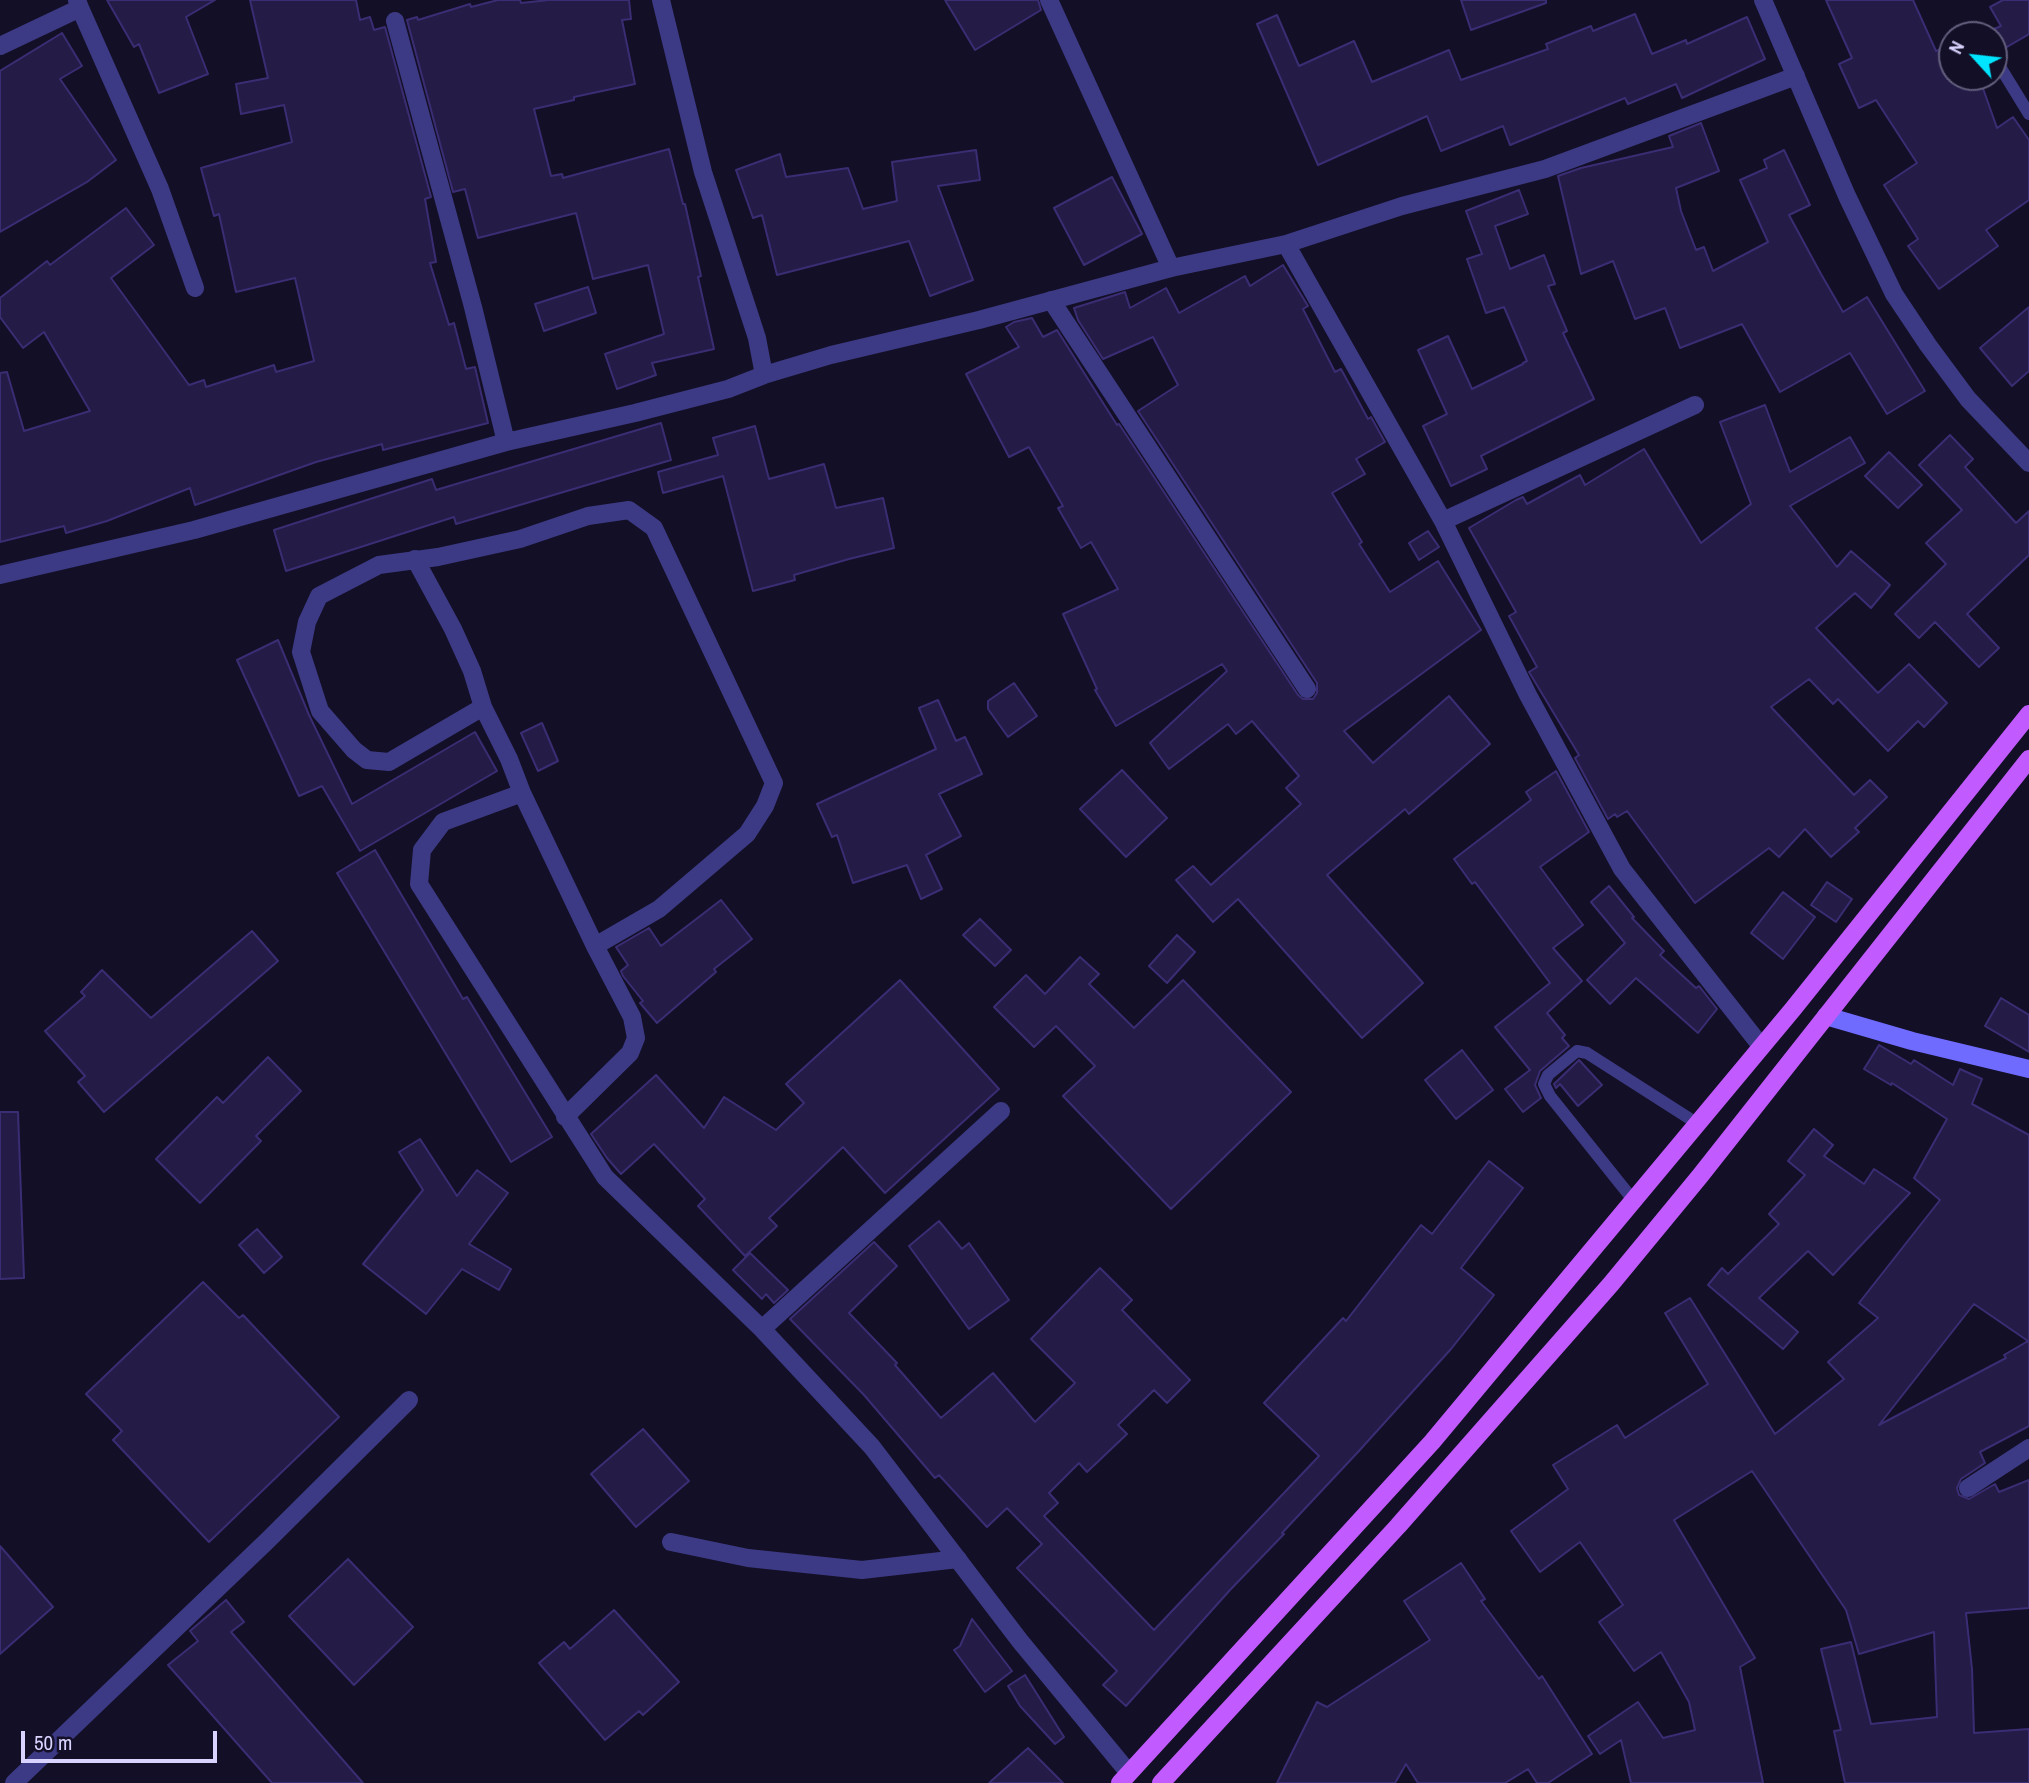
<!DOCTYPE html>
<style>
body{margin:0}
#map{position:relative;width:2029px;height:1783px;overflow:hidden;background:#130f26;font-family:"Archivo Narrow",sans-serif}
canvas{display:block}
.north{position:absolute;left:1938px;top:21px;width:70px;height:70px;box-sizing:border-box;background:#130f26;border:2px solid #625e7d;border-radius:50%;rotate:297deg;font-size:19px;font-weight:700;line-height:28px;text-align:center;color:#d9d4ff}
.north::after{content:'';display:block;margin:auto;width:24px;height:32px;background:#00e5ff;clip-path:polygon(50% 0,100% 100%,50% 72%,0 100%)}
.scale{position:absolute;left:21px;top:1731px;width:196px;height:32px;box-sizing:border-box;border:4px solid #d9d4ff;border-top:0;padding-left:9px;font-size:21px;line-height:24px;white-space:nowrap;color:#d9d4ff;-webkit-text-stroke:5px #130f26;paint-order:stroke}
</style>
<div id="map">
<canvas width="2029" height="1783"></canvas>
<div class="north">N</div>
<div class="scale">50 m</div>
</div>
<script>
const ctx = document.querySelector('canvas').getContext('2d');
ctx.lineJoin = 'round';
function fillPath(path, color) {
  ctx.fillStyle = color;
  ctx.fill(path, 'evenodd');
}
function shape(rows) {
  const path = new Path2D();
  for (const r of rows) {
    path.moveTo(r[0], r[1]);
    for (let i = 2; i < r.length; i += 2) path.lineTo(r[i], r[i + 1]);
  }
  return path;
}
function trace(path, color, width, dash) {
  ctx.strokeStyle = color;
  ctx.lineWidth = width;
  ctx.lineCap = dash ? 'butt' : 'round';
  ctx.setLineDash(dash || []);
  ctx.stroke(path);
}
const building = shape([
 [107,0,215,0,186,17,208,74,159,93,139,44,134,47,107,0],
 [250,0,356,0,360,20,370,17,374,30,385,27,431,197,425,199,436,262,430,263,449,325,454,323,466,369,475,367,488,423,383,450,382,444,316,462,195,505,190,488,107,521,66,533,64,526,0,542,0,373,7,372,24,431,90,411,44,332,23,348,0,317,0,298,47,261,50,265,126,208,154,245,111,278,189,385,204,380,206,387,274,365,276,372,314,361,295,278,236,292,219,214,214,216,201,168,292,142,284,105,241,114,236,84,268,78,250,0],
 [498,0,520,0,521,3,549,0,629,0,631,19,622,20,635,84,574,97,574,100,534,109,551,176,562,174,563,178,669,149,683,204,685,204,701,276,698,277,714,349,652,363,656,375,617,389,605,354,664,334,648,265,593,279,576,213,478,238,465,189,453,192,407,20,417,17,418,20,470,4,471,7,498,0],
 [945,0,1038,0,1041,10,975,50,945,0],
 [1461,0,1546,0,1546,3,1471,30,1461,0],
 [1826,0,1913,0,1936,51,1952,45,1952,77,1979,77,1997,128,2013,117,2029,140,2029,200,1986,230,1998,246,1939,289,1908,246,1918,239,1884,185,1917,163,1876,100,1859,108,1839,64,1852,58,1826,0],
 [2003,0,2029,0,2029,34,2000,51,1994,48,1994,29,2001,26,1990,7,2003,0],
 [1635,14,1652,54,1686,40,1687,44,1747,17,1765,59,1682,98,1676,84,1628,104,1625,98,1510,145,1503,126,1441,151,1427,116,1318,165,1257,24,1277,15,1299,66,1354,41,1372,82,1449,50,1461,80,1548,49,1546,44,1591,26,1593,31,1635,14],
 [62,33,82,66,60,79,116,160,87,182,0,232,0,71,62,33],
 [1701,123,1719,171,1676,188,1681,211,1696,250,1704,247,1713,271,1768,242,1740,180,1767,168,1764,160,1784,150,1810,205,1789,215,1821,274,1843,312,1867,297,1925,391,1887,414,1850,353,1780,392,1742,324,1680,348,1665,308,1635,319,1613,261,1581,274,1558,176,1581,168,1673,147,1669,136,1701,123],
 [976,150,980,180,938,186,973,280,930,296,909,241,777,275,762,215,753,218,736,170,780,154,786,177,848,168,863,209,897,201,892,162,976,150],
 [1112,177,1142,234,1084,265,1054,208,1112,177],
 [1519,190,1528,214,1495,226,1510,269,1544,255,1555,284,1548,286,1567,331,1563,333,1594,399,1481,456,1487,469,1451,486,1423,426,1447,414,1418,350,1448,336,1472,389,1523,364,1523,363,1527,361,1504,307,1486,313,1467,259,1482,254,1466,211,1519,190],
 [1283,265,1308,306,1303,309,1335,372,1341,369,1368,419,1371,417,1385,442,1356,459,1365,474,1332,493,1362,542,1359,544,1390,592,1438,561,1481,630,1344,731,1373,763,1449,696,1490,744,1409,814,1405,809,1327,875,1423,983,1362,1038,1238,899,1213,922,1176,880,1193,866,1211,885,1301,804,1286,788,1299,776,1252,721,1236,734,1228,724,1169,769,1150,743,1227,671,1222,664,1116,726,1095,690,1097,689,1063,614,1118,589,1091,542,1081,548,1058,508,1063,506,1029,447,1009,457,966,374,1019,347,1006,327,1014,322,1032,318,1043,337,1057,330,1117,425,1119,424,1298,695,1303,699,1313,699,1317,693,1317,683,1138,411,1178,385,1153,337,1103,359,1078,320,1074,308,1125,292,1130,308,1166,288,1179,313,1245,276,1250,286,1283,265],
 [588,287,596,313,544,331,535,304,588,287],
 [2029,307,2029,371,2012,386,1980,348,2029,307],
 [1765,405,1790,472,1850,437,1865,463,1790,506,1837,567,1851,551,1890,585,1871,608,1855,593,1816,628,1878,693,1909,664,1947,703,1924,727,1918,721,1888,751,1838,699,1833,704,1809,679,1771,707,1854,795,1870,780,1887,797,1855,828,1859,832,1831,857,1805,829,1779,857,1769,848,1695,903,1627,811,1617,817,1615,814,1608,819,1575,758,1579,755,1529,672,1537,667,1509,616,1516,612,1469,528,1516,500,1523,497,1527,504,1580,475,1585,485,1644,449,1701,543,1751,504,1720,422,1765,405],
 [661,423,671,460,456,524,454,517,286,571,274,530,432,479,436,490,661,423],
 [755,426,769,479,824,464,836,508,883,498,894,548,849,559,794,575,795,580,753,591,723,476,663,493,658,472,718,455,713,438,755,426],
 [1950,435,1973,459,1965,467,2016,523,2029,511,2029,555,1967,614,1999,648,1979,667,1935,622,1919,638,1895,614,1946,564,1926,543,1962,510,1919,465,1950,435],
 [1889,452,1922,485,1898,508,1865,476,1889,452],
 [1428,531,1439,547,1419,560,1409,543,1428,531],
 [278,640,309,715,352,804,475,732,497,771,360,851,322,786,299,796,237,660,278,640],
 [1014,683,1037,716,1008,737,988,709,988,701,1014,683],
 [938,700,956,741,965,737,982,774,939,794,961,836,926,855,942,889,921,899,907,865,853,883,837,835,832,837,817,804,936,749,919,708,938,700],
 [542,723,558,761,538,771,521,733,542,723],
 [1122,770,1167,818,1126,857,1080,809,1122,770],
 [1556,771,1589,832,1540,867,1583,925,1553,948,1582,981,1547,1013,1565,1035,1562,1038,1569,1046,1540,1071,1535,1085,1541,1098,1523,1112,1505,1089,1530,1070,1495,1027,1550,983,1475,882,1472,884,1454,859,1531,800,1526,792,1556,771],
 [375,850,463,999,467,997,552,1137,511,1162,337,873,375,850],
 [1827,882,1852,899,1836,922,1811,905,1827,882],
 [1609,886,1634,917,1632,918,1664,951,1660,955,1696,988,1699,986,1717,1009,1698,1033,1636,978,1610,1004,1587,980,1625,943,1591,902,1609,886],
 [1783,892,1815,917,1783,959,1751,933,1783,892],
 [721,900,752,939,714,969,716,972,657,1023,640,1003,643,1001,623,976,621,971,628,965,616,947,649,928,661,946,721,900],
 [980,919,1011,950,995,966,963,935,980,919],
 [252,931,278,961,104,1112,78,1082,85,1076,45,1031,85,996,81,992,102,970,151,1018,252,931],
 [1177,935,1195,952,1167,983,1149,966,1177,935],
 [1080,957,1099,974,1089,984,1134,1028,1183,980,1291,1092,1171,1209,1063,1096,1095,1066,1056,1026,1034,1047,994,1007,1026,975,1045,994,1080,957],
 [900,980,999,1089,885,1193,843,1147,769,1218,777,1226,745,1256,698,1206,705,1199,654,1144,621,1174,607,1158,591,1134,656,1075,704,1128,724,1097,776,1130,804,1103,786,1084,900,980],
 [2001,998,2029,1015,2029,1052,1985,1026,2001,998],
 [1879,1045,1911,1064,1914,1060,1953,1085,1960,1069,1982,1079,1972,1104,2029,1135,2029,1426,1980,1452,1985,1463,1961,1479,1957,1488,1959,1495,1969,1499,1995,1484,1999,1492,2029,1480,2029,1608,1966,1613,1972,1669,1974,1733,2029,1729,2029,1783,1845,1783,1834,1731,1841,1730,1821,1649,1851,1642,1871,1724,1937,1717,1934,1632,1859,1654,1846,1610,1752,1471,1674,1520,1755,1658,1740,1667,1763,1783,1631,1783,1621,1740,1600,1754,1588,1736,1638,1702,1663,1738,1695,1730,1689,1702,1661,1652,1634,1671,1599,1622,1623,1605,1580,1542,1540,1572,1511,1531,1568,1489,1553,1465,1617,1425,1625,1438,1708,1384,1665,1313,1690,1298,1775,1434,1844,1379,1828,1362,1878,1318,1859,1303,1940,1200,1914,1178,1947,1119,1892,1083,1891,1085,1864,1069,1879,1045],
 [1974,1304,2028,1341,2004,1355,2006,1358,1879,1425,1974,1304],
 [1462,1050,1493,1090,1456,1119,1425,1080,1462,1050],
 [268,1057,301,1091,256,1136,261,1141,200,1203,156,1159,217,1097,223,1103,268,1057],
 [1579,1060,1602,1085,1578,1106,1560,1084,1556,1088,1554,1084,1579,1060],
 [0,1112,18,1112,24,1278,0,1279,0,1112],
 [1814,1129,1833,1145,1824,1156,1864,1184,1874,1169,1910,1193,1833,1275,1808,1251,1759,1298,1798,1332,1783,1349,1708,1285,1722,1268,1728,1274,1779,1224,1769,1214,1805,1175,1788,1161,1814,1129],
 [420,1139,457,1196,477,1170,508,1193,469,1244,511,1269,499,1290,462,1269,426,1314,363,1264,423,1190,399,1152,420,1139],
 [1489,1161,1523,1188,1461,1268,1494,1295,1451,1349,1358,1452,1282,1533,1284,1534,1230,1590,1126,1706,1103,1685,1117,1671,1017,1568,1042,1544,1007,1508,987,1527,939,1475,935,1478,864,1395,790,1319,874,1242,897,1266,849,1313,897,1363,895,1365,941,1418,993,1373,1035,1422,1075,1383,1031,1339,1100,1268,1132,1300,1122,1310,1190,1380,1167,1403,1154,1390,1118,1425,1127,1434,1087,1472,1079,1463,1049,1493,1058,1503,1044,1516,1154,1630,1319,1456,1264,1403,1343,1318,1346,1321,1421,1225,1432,1234,1489,1161],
 [939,1221,962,1249,969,1243,1009,1300,969,1329,909,1246,939,1221],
 [257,1229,282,1257,264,1273,239,1245,257,1229],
 [750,1253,788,1290,774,1303,766,1294,762,1299,733,1270,750,1253],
 [203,1282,239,1318,243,1315,339,1417,209,1542,113,1440,122,1431,86,1394,203,1282],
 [643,1429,689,1481,636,1527,591,1474,643,1429],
 [0,1546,53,1607,0,1654,0,1546],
 [348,1559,413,1627,354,1685,289,1616,348,1559],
 [1461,1563,1485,1599,1481,1601,1539,1679,1542,1676,1592,1754,1548,1783,1537,1783,1528,1769,1505,1783,1418,1783,1406,1764,1395,1783,1277,1783,1317,1702,1327,1707,1430,1640,1404,1601,1461,1563],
 [226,1600,244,1622,231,1632,363,1783,272,1783,168,1665,198,1641,190,1631,226,1600],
 [614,1610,679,1682,643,1715,639,1711,605,1740,539,1663,564,1642,570,1649,614,1610],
 [972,1619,1012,1671,985,1692,954,1650,960,1646,972,1619],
 [1025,1675,1064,1737,1055,1744,1020,1706,1008,1686,1025,1675],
 [1028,1748,1063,1783,989,1783,1028,1748]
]);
fillPath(building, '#241b47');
trace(building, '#3b2d73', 2);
trace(shape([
 [1994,57,2029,114],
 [1634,1201,1550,1096,1544,1084,1548,1075,1577,1051,1587,1053,1698,1124]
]), '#3d3a85', 12);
trace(shape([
 [661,0,703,172,757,338,764,375],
 [1049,0,1171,268],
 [1763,0,1847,196,1894,294,1928,345,1968,399,2029,463],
 [80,8,160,189,195,288],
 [395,21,473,307,506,442],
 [0,46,80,8,77,0],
 [1286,244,1443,521,1528,695,1622,869,1761,1046],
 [1051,300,1307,689],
 [1443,521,1695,405],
 [415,559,453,629,472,671,483,707,509,759,522,793,595,946,632,1017,636,1038,630,1053,565,1117],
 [0,575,194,530,506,442,635,413,728,389,764,375,831,355,979,320,1171,268,1286,244,1402,206,1545,169,1796,76],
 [483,707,389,762,367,760,354,750,320,711,301,652,307,622,319,596,379,565,438,557,520,539,588,516,629,510,654,528,774,783,765,806,747,834,659,909,595,946],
 [522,793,443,822,422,850,419,884,605,1177,762,1329,872,1447,1020,1641,1129,1773],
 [762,1329,1001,1111],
 [1968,1488,2029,1448],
 [671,1542,748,1558,862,1570,958,1559],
 [14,1783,267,1541,409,1400]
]), '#3d3a85', 18);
trace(shape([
 [1826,1016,1912,1041,2029,1069]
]), '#6f6bff', 18);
trace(shape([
 [1120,1783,1432,1442,1793,1009,2029,714],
 [1161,1783,1398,1526,1611,1284,1700,1176,2029,759]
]), '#c25bff', 18);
</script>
